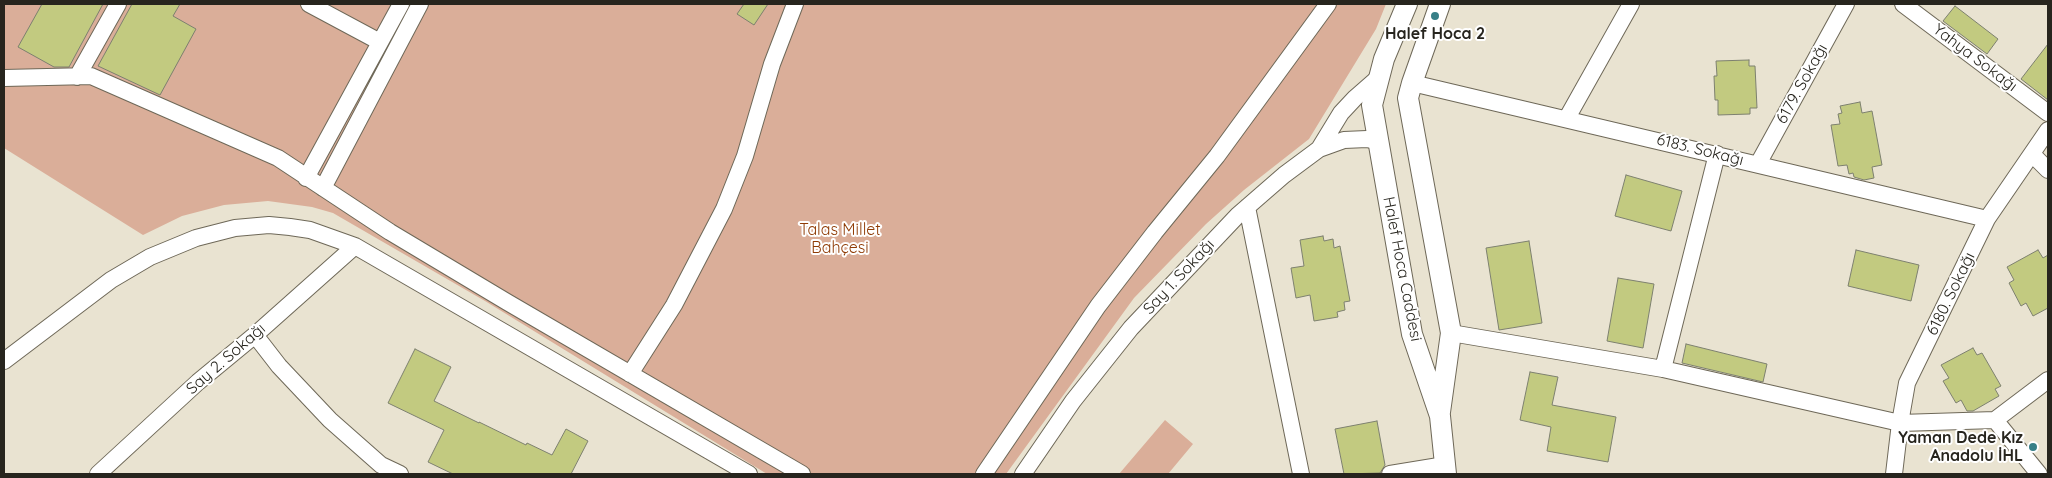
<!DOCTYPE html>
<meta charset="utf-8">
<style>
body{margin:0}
#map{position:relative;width:2052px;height:478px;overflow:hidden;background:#e9e3d1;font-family:Quicksand,sans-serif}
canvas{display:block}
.frame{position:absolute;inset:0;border:5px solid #27251e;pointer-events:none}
</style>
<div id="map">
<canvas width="2052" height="478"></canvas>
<div class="frame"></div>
</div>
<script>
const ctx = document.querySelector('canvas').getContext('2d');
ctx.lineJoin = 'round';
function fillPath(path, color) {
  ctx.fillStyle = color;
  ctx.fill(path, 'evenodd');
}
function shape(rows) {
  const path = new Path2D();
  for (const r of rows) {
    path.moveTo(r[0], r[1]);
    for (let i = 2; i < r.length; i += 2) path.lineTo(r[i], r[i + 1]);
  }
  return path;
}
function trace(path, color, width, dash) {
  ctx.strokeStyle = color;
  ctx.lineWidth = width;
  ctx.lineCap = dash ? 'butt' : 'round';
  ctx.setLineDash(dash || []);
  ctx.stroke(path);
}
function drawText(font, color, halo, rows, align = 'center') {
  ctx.font = font + ' Quicksand,sans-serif';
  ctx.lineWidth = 4;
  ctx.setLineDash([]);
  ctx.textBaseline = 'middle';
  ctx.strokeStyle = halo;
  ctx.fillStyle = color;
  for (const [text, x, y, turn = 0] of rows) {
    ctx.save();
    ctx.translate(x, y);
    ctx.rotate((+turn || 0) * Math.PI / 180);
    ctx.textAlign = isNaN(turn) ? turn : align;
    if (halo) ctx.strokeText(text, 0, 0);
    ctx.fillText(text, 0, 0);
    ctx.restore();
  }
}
fillPath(shape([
 [4,4,1386,4,1376,29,1309,139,1244,190,1206,224,1134,298,1006,474,767,474,485,301,333,213,312,207,268,201,224,205,182,216,143,235,4,148],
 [1165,420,1193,444,1168,474,1119,474]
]), '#daae99');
const building = shape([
 [42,4,103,4,69,67,54,67,18,47,42,4],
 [132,4,180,4,173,16,196,29,160,95,98,66,132,4],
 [744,4,768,4,754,25,737,14,744,4],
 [1955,6,1998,39,1987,54,1943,21,1955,6],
 [2048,44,2048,100,2021,79,2048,44],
 [1749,60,1749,66,1755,66,1757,108,1750,108,1750,114,1718,115,1718,100,1715,100,1714,76,1717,76,1716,61,1749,60],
 [1860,102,1862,113,1872,111,1882,165,1872,167,1874,178,1864,180,1854,177,1853,173,1849,174,1847,165,1838,166,1831,125,1840,124,1838,114,1842,113,1840,106,1860,102],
 [1626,175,1682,191,1671,231,1615,216,1626,175],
 [1323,236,1324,241,1333,239,1334,248,1340,246,1350,301,1344,302,1345,310,1337,312,1338,317,1314,321,1310,295,1296,298,1291,268,1304,266,1300,240,1323,236],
 [1529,241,1542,323,1499,330,1486,248,1529,241],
 [1856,250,1919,265,1911,301,1848,286,1856,250],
 [2038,250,2043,258,2048,255,2048,308,2033,316,2026,303,2021,306,2009,283,2014,280,2007,267,2038,250],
 [1618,278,1654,284,1643,348,1607,341,1618,278],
 [1686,344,1767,364,1763,382,1682,363,1686,344],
 [1973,348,1977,355,1982,353,2001,386,1995,389,1999,396,1973,411,1967,411,1961,400,1956,403,1943,381,1949,378,1941,365,1973,348],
 [415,349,451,367,434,401,479,423,479,422,526,445,527,443,552,455,566,429,588,441,571,474,453,474,428,462,444,430,388,403,415,349],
 [1530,372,1558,377,1552,405,1616,417,1608,462,1547,451,1551,427,1520,420,1530,372],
 [1377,421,1385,465,1380,473,1344,474,1335,429,1377,421]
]);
fillPath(building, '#c2ca80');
trace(building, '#7d806f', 1);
const minor = shape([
 [309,4,380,42],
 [1903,4,2048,113],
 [77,77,118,4],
 [4,78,91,76,278,158,390,232,507,302,802,474],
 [1412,83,1987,219],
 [1567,118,1631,4],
 [1319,149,1341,113,1355,98,1379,77],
 [2032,154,2048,170],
 [1758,164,1846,4],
 [306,178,401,4],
 [323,188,420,4],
 [1247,207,1301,474],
 [1451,333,1663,369,1900,423,1995,420,2048,380],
 [255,335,279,366,330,420,381,465,400,474],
 [4,361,111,280,150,257,196,238,235,228,269,225,290,227,310,230,355,246,749,474],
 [1663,369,1717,154],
 [630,374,674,305,724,209,745,156,772,64,795,4],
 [1995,420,2039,474],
 [98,474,198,382,255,335,355,246],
 [984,474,1098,306,1155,232,1217,156,1328,4],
 [1023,474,1073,401,1131,328,1238,215,1284,175,1319,149,1344,140,1367,139,1379,141],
 [1390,474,1445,465],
 [1894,474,1900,423,1907,383,1987,219,2048,130]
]);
const major = shape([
 [1407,4,1384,59,1372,105,1412,334,1440,416,1446,474],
 [1440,4,1412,83,1408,98,1451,333,1440,412]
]);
trace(minor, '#6e6858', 18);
trace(major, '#6e6858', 22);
trace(minor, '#fff', 16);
trace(major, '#fff', 20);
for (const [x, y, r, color] of [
 [1435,16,5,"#377f87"],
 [2033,447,5,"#377f87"]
]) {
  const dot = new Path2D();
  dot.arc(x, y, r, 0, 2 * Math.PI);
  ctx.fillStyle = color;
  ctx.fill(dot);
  trace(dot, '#fff', 2);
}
drawText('bold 16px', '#27251e', '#fff', [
 ["Halef Hoca 2",1435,34],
 ["Yaman Dede Kız",2023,438,"right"],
 ["Anadolu İHL",2023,456,"right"]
]);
drawText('16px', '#27251e', '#fff', [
 ["Yahya Sokağı",1975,58,37],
 ["6179. Sokağı",1802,84,-61],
 ["6183. Sokağı",1700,150,14],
 ["Halef Hoca Caddesi",1402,269,79],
 ["Say 1. Sokağı",1179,277,-47],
 ["6180. Sokağı",1951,294,-64],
 ["Say 2. Sokağı",226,359,-41]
]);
drawText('16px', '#8f3b05', '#fff', [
 ["Talas Millet",840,230],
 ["Bahçesi",840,248]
]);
</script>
